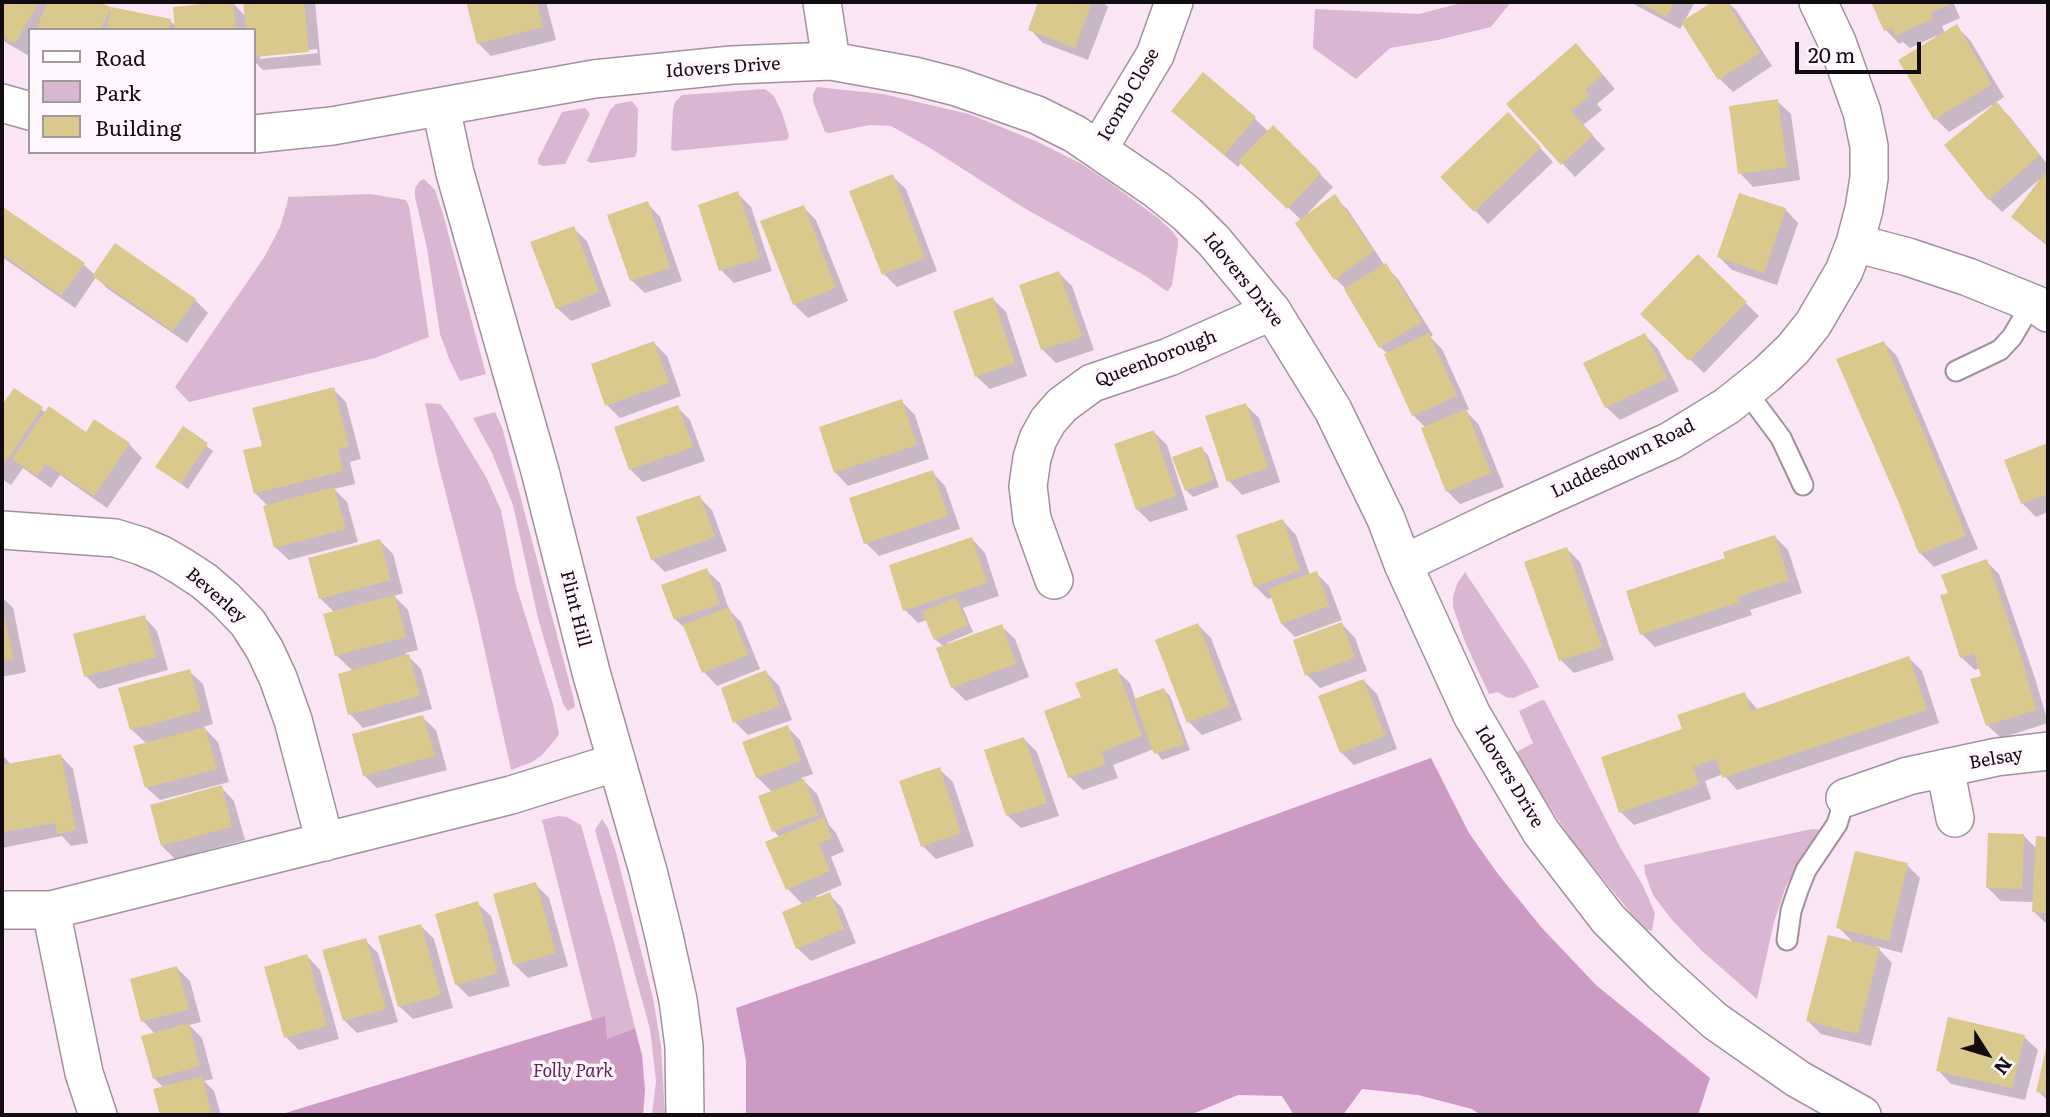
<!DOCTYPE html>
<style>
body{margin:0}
#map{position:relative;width:2050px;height:1117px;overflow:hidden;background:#fae5f5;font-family:Literata,serif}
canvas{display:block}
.frame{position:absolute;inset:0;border:4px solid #120b10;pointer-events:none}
.legend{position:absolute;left:28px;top:28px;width:228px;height:126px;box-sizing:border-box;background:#fff7fd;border:2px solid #a0999e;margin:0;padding:9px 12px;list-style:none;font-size:21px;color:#120b10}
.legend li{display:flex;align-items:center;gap:14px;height:35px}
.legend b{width:35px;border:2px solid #a0999e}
.north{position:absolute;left:1952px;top:1019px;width:70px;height:70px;-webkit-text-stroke:5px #fff7fd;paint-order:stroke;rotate:127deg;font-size:19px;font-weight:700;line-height:28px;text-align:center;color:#120b10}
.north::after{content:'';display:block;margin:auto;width:24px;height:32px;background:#120b10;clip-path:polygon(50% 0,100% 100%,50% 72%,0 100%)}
.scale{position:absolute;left:1795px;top:42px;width:126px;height:32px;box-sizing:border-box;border:4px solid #120b10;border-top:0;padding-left:9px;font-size:21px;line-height:24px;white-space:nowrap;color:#120b10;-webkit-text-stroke:5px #fff7fd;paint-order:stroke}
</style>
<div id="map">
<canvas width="2050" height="1117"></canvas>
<div class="frame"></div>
<ul class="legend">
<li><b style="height:9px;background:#fff"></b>Road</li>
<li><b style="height:19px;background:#d9b7d2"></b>Park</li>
<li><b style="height:19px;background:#d9c98c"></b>Building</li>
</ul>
<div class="north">N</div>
<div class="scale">20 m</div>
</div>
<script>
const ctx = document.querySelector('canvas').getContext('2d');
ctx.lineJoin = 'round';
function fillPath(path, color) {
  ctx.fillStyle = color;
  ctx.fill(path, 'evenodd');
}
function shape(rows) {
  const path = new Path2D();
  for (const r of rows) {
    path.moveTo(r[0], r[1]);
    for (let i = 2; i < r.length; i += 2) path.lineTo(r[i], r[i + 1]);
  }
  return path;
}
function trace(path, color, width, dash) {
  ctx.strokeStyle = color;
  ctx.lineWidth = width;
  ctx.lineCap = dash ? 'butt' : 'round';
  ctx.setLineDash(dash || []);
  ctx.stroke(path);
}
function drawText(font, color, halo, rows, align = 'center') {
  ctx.font = font + ' Literata,serif';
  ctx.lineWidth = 7;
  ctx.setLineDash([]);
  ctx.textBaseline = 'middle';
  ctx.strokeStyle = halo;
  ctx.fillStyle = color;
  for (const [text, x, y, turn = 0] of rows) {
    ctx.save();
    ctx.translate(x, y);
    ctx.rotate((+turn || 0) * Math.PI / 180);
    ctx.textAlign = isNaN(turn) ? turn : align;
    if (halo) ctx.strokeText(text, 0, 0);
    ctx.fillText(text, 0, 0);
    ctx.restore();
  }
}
fillPath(shape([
 [1465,2,1511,2,1491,27,1438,40,1390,48,1356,79,1313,48,1315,9,1419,14],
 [817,87,883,94,969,114,1038,142,1080,163,1109,182,1158,218,1172,231,1178,239,1178,245,1172,285,1168,291,1165,290,1144,275,1024,208,930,148,891,126,870,125,829,133,825,132,813,101,813,94],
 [765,89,774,96,782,113,789,136,787,140,674,151,671,149,673,109,675,102,682,95],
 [632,101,638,109,637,151,635,157,591,163,587,161,610,110,616,104],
 [585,108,590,114,565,164,543,166,538,164,538,159,562,112],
 [424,179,435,190,443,214,486,374,460,381,450,361,440,334,427,248,415,197,415,188,420,181],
 [371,194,406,200,409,206,429,337,375,358,189,402,175,387,265,256,280,227,287,204,288,197],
 [425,403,440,404,448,414,486,477,501,510,516,586,553,704,559,734,555,740,542,755,532,762,511,770,476,611,438,463],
 [495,412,502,427,574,700,575,707,568,711,563,704,538,618,513,505,492,453,473,418],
 [1465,572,1528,667,1539,687,1513,698,1506,697,1498,692,1489,694,1465,642,1453,607,1453,597,1457,584],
 [1542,700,1545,701,1620,847,1642,884,1655,913,1652,931,1643,928,1573,842,1533,782,1517,752,1533,743,1519,711],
 [558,816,567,817,581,825,614,942,635,1028,607,1039,279,1115,592,1020,542,820],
 [602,819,608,828,617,856,653,998,661,1046,665,1115,652,1115,656,1081,650,1029,595,830],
 [1812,829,1825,830,1807,851,1786,886,1774,922,1757,999,1702,951,1672,920,1653,895,1645,873,1644,865]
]), '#d9b7d2');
fillPath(shape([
 [1431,758,1469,833,1498,874,1542,928,1596,985,1710,1078,1698,1115,1481,1115,1472,1109,1418,1095,1362,1089,1343,1115,1294,1115,1282,1096,1238,1095,1190,1115,746,1115,746,1061,736,1008,869,962],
 [605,1016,607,1039,635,1028,642,1055,645,1090,643,1115,279,1115]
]), '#cd9ac3');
fillPath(shape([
 [2,2,94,2,113,11,170,21,176,26,232,2,246,17,245,2,315,2,321,65,263,70,254,61,254,30,30,30,29,56,2,40],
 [317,49,318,53,260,59,260,55],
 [468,2,546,2,556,40,491,56,478,43],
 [1040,2,1103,2,1108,7,1088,60,1043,43,1030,29],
 [1630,2,1695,2,1680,29],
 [1715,2,1727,2,1736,10,1772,66,1733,92,1720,79,1684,22],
 [1872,2,1953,2,1960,18,1942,26,1945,34,1957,27,1970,40,2004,97,1995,103,2010,117,2048,165,2048,246,2027,230,2014,217,2040,179,2002,212,1989,199,1993,107,1992,105,1949,132,1936,119,1901,60,1937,38,1936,36,1910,48,1903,42,1899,44,1886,30],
 [1589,58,1615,89,1597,104,1602,110,1583,125,1605,149,1575,177,1508,104],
 [1777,101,1791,114,1800,180,1753,187,1740,173],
 [1254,118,1269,132,1273,127,1333,187,1308,213,1309,215,1335,197,1348,210,1385,266,1398,279,1433,335,1430,337,1442,349,1469,409,1466,411,1479,425,1504,487,1460,504,1447,491,1426,428,1413,415,1386,355,1388,354,1380,347,1346,289,1335,278,1301,220,1242,162,1238,167,1187,124],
 [1521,127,1553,162,1488,224,1443,177],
 [892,176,906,189,937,271,897,287,884,274],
 [737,193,751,207,772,271,734,283,721,270],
 [647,203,660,217,682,281,645,293,631,280],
 [803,207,816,220,848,301,808,318,794,304],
 [4,209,83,264,95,275,195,300,208,313,187,343,108,289,96,277,75,308,2,257,2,212],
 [1785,209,1798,223,1777,285,1732,270,1719,257],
 [573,228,587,241,611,306,571,321,557,308],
 [1698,257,1759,316,1704,373,1643,314],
 [1059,273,1072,286,1094,350,1056,363,1042,349],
 [993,299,1006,312,1027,376,990,389,976,376],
 [1645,335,1658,349,1679,391,1620,420,1606,407],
 [654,343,667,356,681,396,620,418,607,405],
 [1884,343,1897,356,1978,549,1934,567,1920,553],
 [333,389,346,402,361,459,350,462,355,484,334,489,347,502,358,542,289,560,275,547,269,507,255,493,264,447],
 [15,390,46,413,87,435,129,444,142,458,107,508,60,475,51,488,23,468,11,485,2,479,2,408],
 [901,401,915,415,929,459,848,486,835,472],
 [1246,405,1259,418,1280,482,1242,495,1229,481,1207,417],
 [677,407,690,420,705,461,643,482,630,469],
 [183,428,213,451,188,489,157,467],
 [1154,432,1167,445,1188,510,1150,522,1137,509],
 [2048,445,2048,512,2036,517,2022,503,2006,461],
 [1201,448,1208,455,1219,487,1193,497,1186,490],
 [932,472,945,486,960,529,879,556,866,543],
 [699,497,712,510,727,551,665,572,652,559],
 [1283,521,1296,535,1310,575,1316,573,1329,586,1342,620,1295,637,1282,624,1273,597,1268,599,1255,586],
 [1775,537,1788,550,1802,593,1750,610,1752,615,1655,647,1642,634,1728,559],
 [972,539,985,553,999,596,963,608,973,632,947,643,948,646,1001,626,1015,639,1029,677,966,701,952,687,944,647,935,639,927,620,918,623,905,610],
 [380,541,393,554,403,593,394,596,408,610,418,650,405,653,421,669,432,709,363,728,350,714,353,671,336,655,335,613,321,599,310,559],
 [1567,549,1580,562,1614,660,1574,673,1561,660],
 [1986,561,1999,574,2035,678,2048,723,2001,738,1987,725,1983,677,1980,668,1975,670,1961,657,1950,594],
 [706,570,720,583,729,610,741,622,760,669,717,686,704,672,688,631,676,620,663,586],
 [2,597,13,608,26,672,2,677],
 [144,617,157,631,168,670,99,689,86,676],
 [1342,624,1355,638,1367,671,1320,688,1307,675],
 [1198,625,1211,638,1242,720,1202,735,1189,722],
 [1909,658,1922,671,1939,723,1737,790,1723,774,1705,781,1711,799,1634,825,1621,812,1684,730,1744,694,1758,710],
 [1116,670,1130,683,1136,701,1164,690,1170,696,1190,750,1162,760,1154,749,1113,765,1118,778,1083,790,1070,777,1083,698],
 [189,671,203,684,213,724,203,727,218,742,229,782,160,800,146,787,147,744,131,729],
 [766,672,779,686,792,720,748,735,735,722],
 [1364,681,1377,694,1397,749,1354,765,1341,752],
 [422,717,436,730,447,770,377,788,364,775],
 [787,727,800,740,813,774,801,778,817,794,829,825,836,833,844,851,831,857,842,885,816,896,818,899,829,894,842,908,856,943,811,961,797,948,803,905,788,889,768,843,780,838,774,831,773,793,757,777],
 [1024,739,1037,752,1059,816,1021,828,1007,815],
 [2,754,11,765,60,755,73,769,88,843,71,846,62,836,2,848],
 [939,769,953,782,974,846,936,859,923,846],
 [221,787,234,801,245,840,175,859,162,846],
 [2024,836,2037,849,2038,838,2048,839,2048,925,2034,912,2034,902,2001,901,1988,888],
 [1907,865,1920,878,1902,953,1876,946,1892,963,1871,1046,1821,1034,1808,1021,1854,943,1838,927],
 [535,884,549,898,568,966,528,978,515,965],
 [477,903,491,916,510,986,469,997,456,984],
 [421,926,434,939,453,1008,413,1019,399,1006],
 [365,940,378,953,398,1022,357,1033,344,1020],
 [307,956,320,970,339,1039,299,1050,286,1037],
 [177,968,190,981,201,1022,189,1025,202,1038,213,1079,204,1081,214,1091,221,1115,162,1115,155,1090,164,1088,154,1078,155,1034,143,1021],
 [2024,1037,2038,1050,2025,1100,1951,1084,1938,1070],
 [2048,1047,2048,1101,2038,1091]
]), '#0003');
fillPath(shape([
 [2,2,39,2,15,44,2,36],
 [47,2,98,2,111,7,101,30,36,30],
 [222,2,233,2,236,30,175,30,173,7],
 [243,2,304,2,309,52,254,57,254,30,246,30],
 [466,2,537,2,543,27,477,44],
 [1038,2,1092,2,1075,48,1028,30],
 [1638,2,1675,2,1666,17],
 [1712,2,1727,2,1760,53,1718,80,1681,22],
 [1871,2,1947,2,1948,5,1930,13,1932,19,1895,36,1892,28,1884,31],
 [111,7,171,19,169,30,107,30],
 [1957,24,1992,84,1934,120,1898,60],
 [1576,43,1603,75,1585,90,1590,96,1571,111,1593,135,1561,165,1506,104],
 [1203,72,1256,117,1224,155,1171,111],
 [1778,99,1787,167,1738,174,1729,106],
 [1997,102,2040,155,1988,200,1944,145],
 [1508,112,1541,147,1474,212,1440,177],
 [1273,125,1321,173,1287,209,1238,161],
 [2048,169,2048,245,2011,217],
 [893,174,925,258,882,275,849,191],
 [738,191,760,258,719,271,698,205],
 [1739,193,1786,208,1764,273,1717,257],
 [1335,194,1374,251,1334,280,1295,223],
 [648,201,670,268,630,281,607,215],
 [804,205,836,288,793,305,760,221],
 [3,207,85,263,61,296,2,254,2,209],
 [574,226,599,292,556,309,530,242],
 [115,243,196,299,173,331,92,276],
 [1698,254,1747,302,1689,361,1640,314],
 [1386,263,1422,322,1379,348,1344,289],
 [1059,271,1082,337,1041,350,1019,285],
 [993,297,1015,363,975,377,953,311],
 [1429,333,1457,396,1412,416,1384,354],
 [1645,333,1667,378,1605,408,1583,363],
 [654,341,669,383,605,406,591,364],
 [1884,341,1945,482,1966,536,1919,554,1898,501,1836,359],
 [334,387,349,446,338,449,343,471,254,494,243,450,262,446,252,408],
 [14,388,43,407,2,467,2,405],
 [902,399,917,445,834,473,819,427],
 [1246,403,1268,468,1227,482,1205,416],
 [678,405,693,447,629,470,614,427],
 [49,406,86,432,94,419,130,443,94,496,46,464,37,476,12,459],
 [1466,409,1491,473,1446,492,1421,428],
 [183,426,208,443,181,484,155,467],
 [1154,430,1176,496,1136,510,1114,444],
 [2048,443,2048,494,2021,504,2004,460],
 [1202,446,1214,480,1185,491,1172,457],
 [933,470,948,516,864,544,849,498],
 [334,487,346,529,274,548,263,506],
 [700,495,715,537,651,560,636,517],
 [1283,519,1300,570,1254,587,1236,535],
 [1775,535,1789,580,1738,597,1740,602,1640,635,1626,591,1725,558,1723,552],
 [972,537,987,583,903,611,889,565],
 [380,539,391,580,319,599,308,558],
 [1567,547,1602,647,1559,661,1524,562],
 [1987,559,2023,663,2036,710,1986,726,1970,679,1981,676,1974,653,1960,658,1940,595,1948,593,1941,575],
 [707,568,720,604,674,620,661,585],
 [1317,571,1329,606,1281,624,1268,589],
 [395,595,406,637,335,656,323,614],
 [956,597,968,625,934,640,922,612],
 [2,607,14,659,2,661],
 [729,607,748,655,702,673,683,625],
 [145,615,156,657,84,677,73,634],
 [1342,622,1355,658,1305,676,1293,640],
 [1198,623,1230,706,1187,723,1155,640],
 [1002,624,1016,664,951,688,936,648],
 [409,654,420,696,348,715,338,674],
 [1909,656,1927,710,1722,778,1716,759,1693,767,1699,785,1619,813,1601,757,1682,729,1677,715,1745,692,1751,711],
 [1117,668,1142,736,1101,752,1106,764,1068,778,1044,711,1081,697,1075,683],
 [190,669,201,711,130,730,118,688],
 [766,670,780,706,733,723,721,688],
 [1364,679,1385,736,1340,753,1318,696],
 [1164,688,1185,744,1154,754,1134,699],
 [423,715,435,756,363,776,352,734],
 [788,725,801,761,756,778,742,742],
 [205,727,217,769,145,788,133,746],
 [1024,737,1047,803,1006,816,984,750],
 [61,754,76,830,57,834,55,823,2,832,2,765],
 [940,767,961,833,921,847,899,781],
 [804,779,818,815,772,832,758,796],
 [222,785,232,827,161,846,150,805],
 [824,817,832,838,819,844,830,871,786,890,765,842],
 [1988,833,2024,834,2022,889,1986,888],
 [2036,836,2048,837,2048,913,2032,912],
 [1855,851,1908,863,1889,941,1836,928],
 [536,882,556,953,513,965,493,894],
 [830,892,844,929,796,949,782,912],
 [478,901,498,973,455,985,435,914],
 [421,924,441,995,398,1007,378,936],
 [1828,935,1880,948,1858,1034,1806,1021],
 [366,938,386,1009,343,1021,322,950],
 [307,954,327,1026,284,1038,264,967],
 [177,966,189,1009,141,1022,130,979],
 [1948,1017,2025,1035,2012,1088,1936,1071],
 [189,1023,200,1066,153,1079,141,1036],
 [2047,1044,2048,1044,2048,1094,2036,1092],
 [202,1076,212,1115,160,1115,153,1089]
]), '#d9c98c');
const service = shape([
 [1956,371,2000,350,2012,337,2032,303],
 [1746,391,1781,438,1803,485],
 [1787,940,1791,911,1798,890,1806,870,1837,824,1845,798]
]);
const minor = shape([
 [822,2,831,61],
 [2,103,30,111],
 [441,108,455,173,540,471,591,672,648,871,664,936,678,1000,684,1046,685,1115],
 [254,134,332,126,594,79,732,65,831,61,914,76,957,87,1037,115,1075,134,1157,190,1187,214,1214,241,1272,311,1333,410,1386,519,1403,564,1472,715,1541,832,1608,919,1663,974,1715,1021,1798,1079,1862,1115],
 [1099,148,1155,55,1174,2],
 [1855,243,1908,257,1968,277,2037,305,2048,313],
 [2,530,115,538,141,546,162,555,181,566,204,581,226,600,248,623,265,650,278,678,293,720,325,842],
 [1403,564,1499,518,1670,441,1727,406,1767,374,1793,349,1813,324,1844,271,1855,243,1864,209,1869,178,1869,146,1862,112,1837,42,1818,2],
 [1054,580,1032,519,1028,486,1032,458,1038,439,1048,421,1062,405,1092,383,1169,357,1272,311],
 [1945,768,1955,818],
 [1845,798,1908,776,1997,757,2048,751],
 [2,910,51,910,511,795,617,762],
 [51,910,84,1073,98,1115]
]);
trace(service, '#a3909f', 23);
trace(minor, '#a3909f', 40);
trace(service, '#fff', 19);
trace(minor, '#fff', 37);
drawText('18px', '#120b10', '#fff7fd', [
 ["Idovers Drive",723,68,-4],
 ["Icomb Close",1129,95,-60],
 ["Idovers Drive",1243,280,51],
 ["Queenborough",1156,359,-21],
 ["Luddesdown Road",1623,459,-26],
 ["Beverley",216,596,41],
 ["Flint Hill",575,609,76],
 ["Belsay",1996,759,-10],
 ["Idovers Drive",1509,777,59]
]);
drawText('italic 18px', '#5d2155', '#fff7fd', [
 ["Folly Park",573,1072]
]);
</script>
